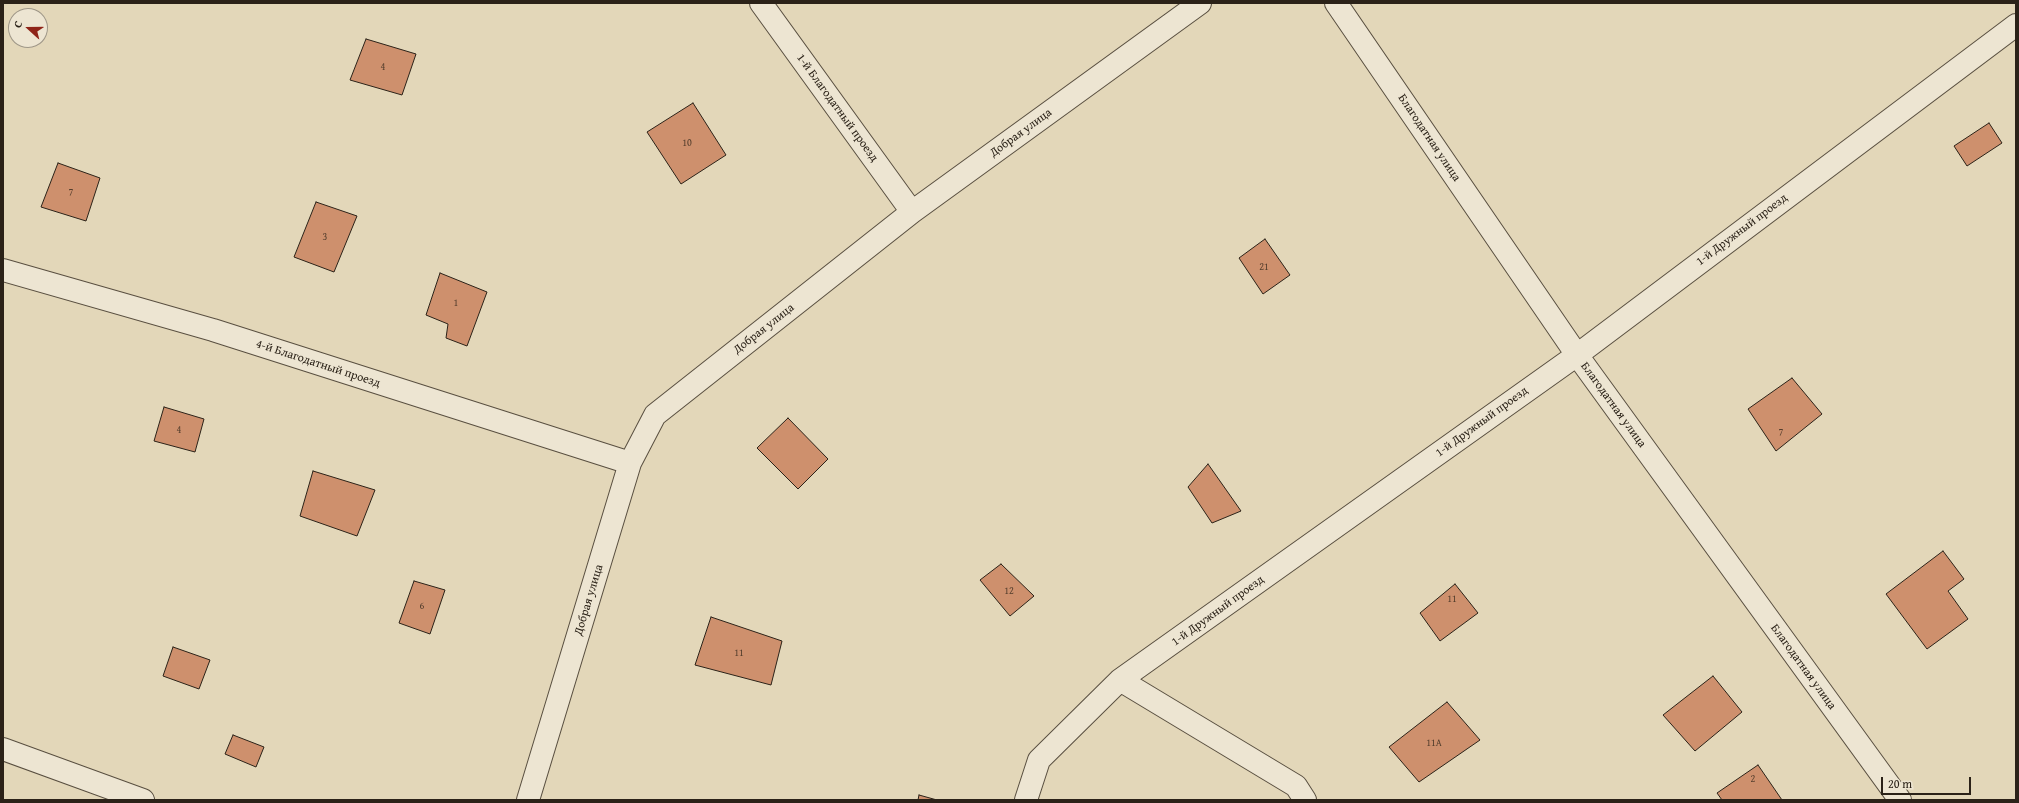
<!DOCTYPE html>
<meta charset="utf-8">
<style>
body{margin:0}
#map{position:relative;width:2019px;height:803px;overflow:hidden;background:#e3d7b9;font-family:"Gentium Book Plus",serif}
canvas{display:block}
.frame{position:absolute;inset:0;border:4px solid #2b2218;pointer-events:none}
.north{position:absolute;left:8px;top:8px;width:40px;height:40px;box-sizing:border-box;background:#ede5d2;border:1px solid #9f9788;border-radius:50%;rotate:291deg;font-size:11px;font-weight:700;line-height:16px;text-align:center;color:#2b2218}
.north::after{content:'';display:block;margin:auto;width:14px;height:18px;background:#8f2418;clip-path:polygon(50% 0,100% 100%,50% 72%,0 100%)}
.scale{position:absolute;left:1881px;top:777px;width:90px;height:18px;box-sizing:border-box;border:2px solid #2b2218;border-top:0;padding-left:5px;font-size:12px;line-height:14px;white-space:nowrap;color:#2b2218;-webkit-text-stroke:3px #ede5d2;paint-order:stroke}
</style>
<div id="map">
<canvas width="2019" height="803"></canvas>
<div class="frame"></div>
<div class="north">С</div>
<div class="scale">20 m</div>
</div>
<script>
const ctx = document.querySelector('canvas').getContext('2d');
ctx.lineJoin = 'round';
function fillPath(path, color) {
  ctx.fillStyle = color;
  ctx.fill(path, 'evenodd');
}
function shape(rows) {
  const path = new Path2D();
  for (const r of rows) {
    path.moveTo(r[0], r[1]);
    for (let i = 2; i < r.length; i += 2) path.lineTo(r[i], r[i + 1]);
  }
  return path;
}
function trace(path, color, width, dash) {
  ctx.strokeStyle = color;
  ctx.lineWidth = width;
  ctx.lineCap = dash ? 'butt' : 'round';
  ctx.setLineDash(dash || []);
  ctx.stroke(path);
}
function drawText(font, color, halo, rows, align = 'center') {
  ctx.font = font + ' "Gentium Book Plus",serif';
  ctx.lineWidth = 3;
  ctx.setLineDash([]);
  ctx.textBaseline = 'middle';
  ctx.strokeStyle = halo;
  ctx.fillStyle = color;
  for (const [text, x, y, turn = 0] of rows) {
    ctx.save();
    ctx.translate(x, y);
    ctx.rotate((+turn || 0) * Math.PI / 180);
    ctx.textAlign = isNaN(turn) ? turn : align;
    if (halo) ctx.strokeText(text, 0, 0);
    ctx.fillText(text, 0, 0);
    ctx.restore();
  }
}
const building = shape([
 [366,39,416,54,402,95,350,80,366,39],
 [693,103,726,155,681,184,647,132,693,103],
 [1989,123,2002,143,1967,166,1954,146,1989,123],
 [58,163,100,178,86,221,41,207,58,163],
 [316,202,357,216,334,272,294,257,316,202],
 [1265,239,1290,275,1263,294,1239,258,1265,239],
 [440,273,487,292,467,346,446,338,448,324,426,315,440,273],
 [1792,378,1822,414,1776,451,1748,409,1792,378],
 [164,407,204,419,195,452,154,441,164,407],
 [788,418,828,459,798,489,757,448,788,418],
 [1208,464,1241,511,1212,523,1188,487,1208,464],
 [313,471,375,490,357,536,300,516,313,471],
 [1943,551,1964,579,1948,591,1968,619,1927,649,1886,594,1943,551],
 [1001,564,1034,596,1010,616,980,580,1001,564],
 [414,581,445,590,430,634,399,623,414,581],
 [1455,584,1478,613,1440,641,1420,613,1455,584],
 [711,617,782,641,771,685,695,665,711,617],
 [173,647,210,660,199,689,163,676,173,647],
 [1713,676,1742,712,1695,751,1663,715,1713,676],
 [1447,702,1480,740,1419,782,1389,747,1447,702],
 [233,735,264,747,256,767,225,754,233,735],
 [1758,765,1782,800,1722,800,1717,793,1758,765],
 [919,795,937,800,918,800,919,795]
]);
fillPath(building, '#ce906d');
trace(building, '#2b2218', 1);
const street = shape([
 [761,3,912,212],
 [1336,3,1577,355,1900,800],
 [3,270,213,330,630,463],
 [3,749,143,800],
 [528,800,630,463,655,415,912,212,1200,3],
 [1026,800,1039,760,1120,680],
 [1305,800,1296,786,1120,680,1577,355,2016,25]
]);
trace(street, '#594f40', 24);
trace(street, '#ede5d2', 22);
drawText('10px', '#543e2d', null, [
 ["4",383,67],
 ["10",687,143],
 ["7",71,192],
 ["3",325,237],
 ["21",1264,267],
 ["1",456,303],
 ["4",179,430],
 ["7",1781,432],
 ["12",1009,591],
 ["11",1452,599],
 ["6",422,606],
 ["11",739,653],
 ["11А",1434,743],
 ["2",1753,779]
]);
drawText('12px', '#2b2218', '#ede5d2', [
 ["1-й Благодатный проезд",837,108,54],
 ["Добрая улица",1021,133,-36],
 ["Благодатная улица",1429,138,56],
 ["1-й Дружный проезд",1742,230,-37],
 ["Добрая улица",764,329,-38],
 ["4-й Благодатный проезд",318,364,18],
 ["Благодатная улица",1613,405,54],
 ["1-й Дружный проезд",1482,422,-36],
 ["Добрая улица",589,600,-73],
 ["1-й Дружный проезд",1218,611,-36],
 ["Благодатная улица",1803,667,54]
]);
</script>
